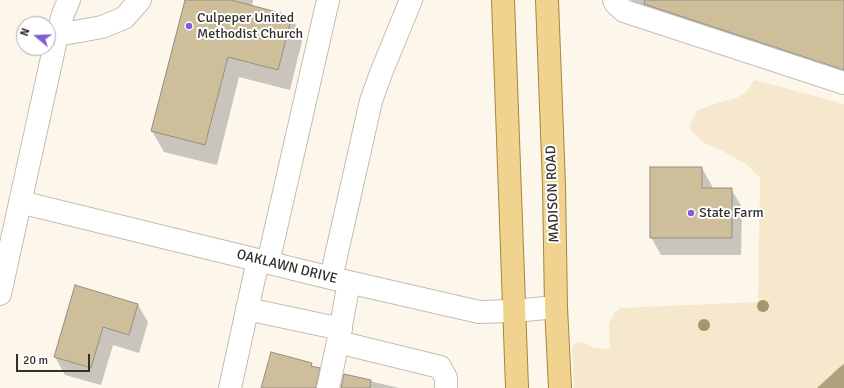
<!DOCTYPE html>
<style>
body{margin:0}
#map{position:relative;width:844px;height:388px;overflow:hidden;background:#fcf6eb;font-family:Signika,sans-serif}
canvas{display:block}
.north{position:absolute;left:16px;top:16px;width:40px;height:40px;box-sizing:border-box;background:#fff;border:1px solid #adacab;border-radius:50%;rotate:289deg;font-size:11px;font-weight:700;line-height:16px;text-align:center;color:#32302c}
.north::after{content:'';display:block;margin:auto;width:14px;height:18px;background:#845cd6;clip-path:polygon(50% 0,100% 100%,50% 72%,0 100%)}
.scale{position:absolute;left:16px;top:354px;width:74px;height:18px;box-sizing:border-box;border:2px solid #32302c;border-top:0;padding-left:5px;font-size:12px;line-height:14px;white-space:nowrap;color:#32302c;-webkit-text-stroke:3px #fff;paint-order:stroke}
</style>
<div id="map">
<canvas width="844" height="388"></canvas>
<div class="north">N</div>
<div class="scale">20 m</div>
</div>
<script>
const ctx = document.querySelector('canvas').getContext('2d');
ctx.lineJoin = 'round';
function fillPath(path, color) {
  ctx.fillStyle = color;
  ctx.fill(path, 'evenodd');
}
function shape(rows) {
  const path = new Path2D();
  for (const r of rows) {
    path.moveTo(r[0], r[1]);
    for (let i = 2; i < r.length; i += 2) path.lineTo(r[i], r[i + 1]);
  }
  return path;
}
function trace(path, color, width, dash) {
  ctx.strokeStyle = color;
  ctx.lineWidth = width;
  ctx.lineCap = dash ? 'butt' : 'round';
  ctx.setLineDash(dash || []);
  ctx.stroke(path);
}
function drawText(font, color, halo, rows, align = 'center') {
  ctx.font = font + ' Signika,sans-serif';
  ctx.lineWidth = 4;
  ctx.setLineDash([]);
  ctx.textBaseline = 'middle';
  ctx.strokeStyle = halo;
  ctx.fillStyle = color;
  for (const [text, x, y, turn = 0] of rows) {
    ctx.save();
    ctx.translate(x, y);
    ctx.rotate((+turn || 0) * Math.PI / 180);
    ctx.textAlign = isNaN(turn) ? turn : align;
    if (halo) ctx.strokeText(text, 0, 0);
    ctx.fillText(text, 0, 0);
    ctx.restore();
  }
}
fillPath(shape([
 [755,80,844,104,844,364,817,388,574,388,572,349,574,345,576,343,582,342,594,348,610,349,609,324,614,313,620,308,758,302,760,178,746,164,717,148,704,143,692,132,690,126,692,120,697,111,708,106,736,98,744,94]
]), '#f5e8cc');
fillPath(shape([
 [844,364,844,388,817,388,840,367]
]), '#b0a07e');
fillPath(shape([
 [186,0,253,0,252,6,291,17,303,37,290,90,239,77,217,165,164,152,152,131],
 [631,0,844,0,844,87,642,19],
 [702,168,712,186,712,189,731,189,742,207,741,255,661,255,651,237],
 [138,305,148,322,139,353,113,345,101,385,65,375,55,357],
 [311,364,314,368,319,369,329,388,262,388],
 [345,375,399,388,341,388]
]), '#0003');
const building = shape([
 [185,0,231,0,292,16,278,70,228,57,205,145,151,131,185,0],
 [645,0,844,0,844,70,644,4,645,0],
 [650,167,702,167,702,188,732,188,732,238,650,238,650,167],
 [75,285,138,304,129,335,103,327,91,368,54,357,75,285],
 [271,352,312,363,311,366,320,368,316,388,261,388,271,352],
 [344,374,371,380,370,388,341,388,344,374]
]);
fillPath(building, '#cebe9a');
trace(building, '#948f85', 1);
const minor = shape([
 [614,0,616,4,624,11,844,83],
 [57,35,102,27,124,18,140,0],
 [20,202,331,278,479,312,514,311,556,307],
 [268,263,328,0],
 [331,278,371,101,381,73,411,0],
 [0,294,57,35,63,14,69,0],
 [247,309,341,329],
 [338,342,440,367,446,378,446,388],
 [230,388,258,260],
 [328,388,338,342,349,282]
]);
const major = shape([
 [503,0,517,388],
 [547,0,554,185,556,307,560,388]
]);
trace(minor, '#c3beb3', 24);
trace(major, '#a7863a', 24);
trace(minor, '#fff', 22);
trace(major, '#f0d38e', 22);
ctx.fillStyle = '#a5956c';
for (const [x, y] of [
 [763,306],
 [704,325]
]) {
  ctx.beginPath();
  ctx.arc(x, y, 6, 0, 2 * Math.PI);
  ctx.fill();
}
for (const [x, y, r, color] of [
 [189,26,4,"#845cd6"],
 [691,213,4,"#845cd6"]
]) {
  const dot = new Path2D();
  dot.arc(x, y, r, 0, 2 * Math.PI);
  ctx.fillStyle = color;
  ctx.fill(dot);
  trace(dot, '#fff', 1.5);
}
drawText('14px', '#32302c', '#fff', [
 ["Culpeper United",197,18],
 ["Methodist Church",197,34],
 ["State Farm",699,213]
], 'left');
drawText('14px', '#32302c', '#fff', [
 ["MADISON ROAD",553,194,-92],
 ["OAKLAWN DRIVE",287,267,14]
]);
</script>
